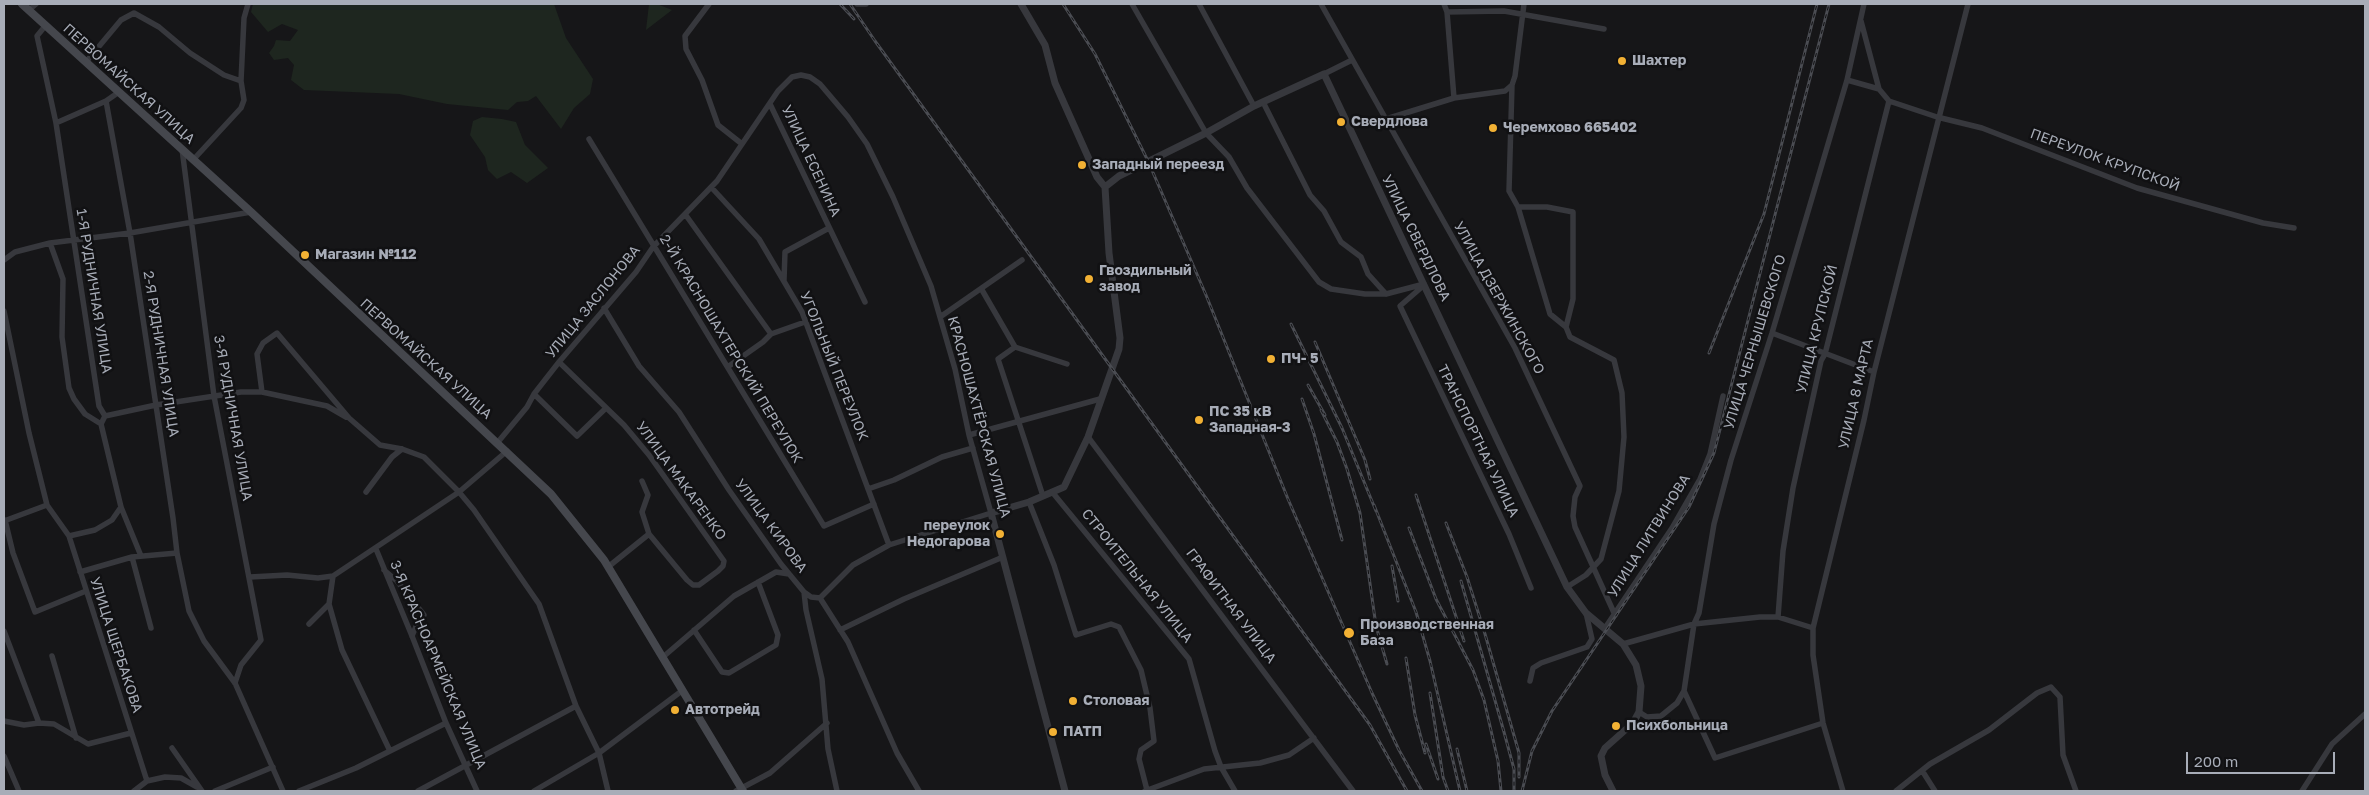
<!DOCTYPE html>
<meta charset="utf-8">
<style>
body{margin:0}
#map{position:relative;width:2369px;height:795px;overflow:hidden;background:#161618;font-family:"Golos Text",sans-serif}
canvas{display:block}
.frame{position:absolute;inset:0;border:5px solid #a8adb8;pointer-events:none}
.scale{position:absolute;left:2186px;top:752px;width:149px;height:22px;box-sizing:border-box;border:2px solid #a8adb8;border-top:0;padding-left:6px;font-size:15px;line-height:18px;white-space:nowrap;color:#a8adb8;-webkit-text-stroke:4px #111113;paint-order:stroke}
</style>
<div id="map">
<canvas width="2369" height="795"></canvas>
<div class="frame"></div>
<div class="scale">200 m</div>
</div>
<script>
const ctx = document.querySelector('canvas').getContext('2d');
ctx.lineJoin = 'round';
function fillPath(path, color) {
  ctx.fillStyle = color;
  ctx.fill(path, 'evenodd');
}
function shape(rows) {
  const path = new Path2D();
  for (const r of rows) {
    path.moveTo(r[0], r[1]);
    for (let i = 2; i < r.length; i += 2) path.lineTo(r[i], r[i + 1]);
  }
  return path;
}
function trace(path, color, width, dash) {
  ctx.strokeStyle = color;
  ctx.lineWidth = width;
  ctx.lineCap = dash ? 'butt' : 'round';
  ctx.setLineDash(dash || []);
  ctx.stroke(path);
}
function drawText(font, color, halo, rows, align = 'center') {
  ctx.font = font + ' "Golos Text",sans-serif';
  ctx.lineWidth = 5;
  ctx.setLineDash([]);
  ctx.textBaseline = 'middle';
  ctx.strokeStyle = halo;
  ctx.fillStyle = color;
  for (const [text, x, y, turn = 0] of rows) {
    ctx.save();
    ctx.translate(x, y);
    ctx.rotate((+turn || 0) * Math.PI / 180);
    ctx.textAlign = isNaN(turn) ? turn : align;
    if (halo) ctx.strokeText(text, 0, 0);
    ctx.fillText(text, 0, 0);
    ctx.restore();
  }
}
fillPath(shape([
 [253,4,554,4,566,38,593,79,590,94,574,108,561,129,536,96,528,101,517,102,508,110,447,104,399,94,304,90,291,80,294,65,288,58,274,60,269,53,274,46,276,40,290,41,298,30,282,24,268,32,251,12],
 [649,4,657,4,672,10,646,30],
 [482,117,502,119,516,122,525,145,548,168,527,183,511,172,497,179,488,170,485,157,470,135,473,121]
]), '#1e261f');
trace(shape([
 [709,4,685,36,686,49,702,80,718,125,742,144],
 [857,4,866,4],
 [1132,4,1206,133,1229,157,1247,188,1319,282,1331,289,1365,294,1386,294,1424,284],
 [1199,4,1254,106],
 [1321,4,1515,348,1580,486,1575,497,1573,516,1575,527,1615,615],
 [1444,4,1447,12,1454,98],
 [29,10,36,4],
 [1447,12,1504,11,1604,29],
 [1861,21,1879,89],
 [46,25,37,36,56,123,99,406,105,416],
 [86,62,121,20,134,13,159,27,190,53,224,75,241,81],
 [1324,74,1352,60],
 [1847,80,1879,89,1889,101],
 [1512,85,1509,191,1518,207,1550,314,1566,327,1570,337,1614,360,1622,393,1624,437,1619,491,1601,559,1586,575,1567,587],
 [106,101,130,233,173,518,177,553,189,611,204,641,235,683,283,791],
 [1263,102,1310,195,1324,211,1341,242,1361,257,1368,274,1386,294],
 [770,104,865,302],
 [1386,119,1454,98,1505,91,1512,85,1515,76,1524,4],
 [56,123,106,101,119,92],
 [589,139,824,526,874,504],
 [182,149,214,396,261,640,241,665,235,683],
 [193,160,241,108,244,100,241,81,244,18,248,4],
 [711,187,759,239,802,312,889,545],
 [1518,207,1547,207,1573,212,1573,299,1566,327],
 [685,214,771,334],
 [50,243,63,279,62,337,69,388,74,399,85,414,101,424],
 [4,260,15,252,50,243,130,233,251,212],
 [784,280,785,252,829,228],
 [1423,286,1400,306,1509,534,1531,588],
 [982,290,1015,347,1067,364],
 [604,308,639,366,679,412,729,490,781,564,804,592,806,610,822,679,828,749,837,791],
 [4,311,29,433,47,505,69,536,147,781],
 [940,317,1022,260],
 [1772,333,1874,372],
 [1015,347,998,359,1043,496],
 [559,362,624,425,649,455,724,561,723,566,718,571,699,585,693,585,687,580,649,534,642,512,648,495,642,481],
 [729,366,763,342,771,334,805,322],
 [262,392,257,354,263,343,277,333,349,418,380,445,402,449,424,457,459,492,474,510,539,604,576,706,599,753,608,791],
 [534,394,577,436,606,408],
 [105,416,156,405,241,392,262,392,327,406,346,417],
 [105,416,101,424,121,507,141,556],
 [969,435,1100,399],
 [1088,437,1353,791],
 [498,442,527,407,534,394,559,362,636,272,653,247,717,181,778,91,792,77,801,75,810,77,820,84,848,117,867,144,893,197,931,286,955,369,969,435,991,513,889,545,853,565,820,598],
 [868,489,894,480,942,457,973,448],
 [366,492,392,457,402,449],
 [1053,493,1189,659,1215,751,1221,767,1235,791],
 [1029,502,1054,565,1076,635,1111,624,1119,627,1141,670,1150,708,1154,741,1141,750,1139,759,1147,790],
 [5,520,13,553,35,612,86,591],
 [4,521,47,505],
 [69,536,95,530,112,520,121,507],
 [376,549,412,636,446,723,477,791],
 [132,557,151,628],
 [608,567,649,534],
 [384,570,397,581,424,615,417,624,412,636],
 [80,572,132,557,177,553],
 [333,576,329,604,342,650,390,751],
 [250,577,287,575,318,578,333,576,459,492,507,451],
 [804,592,811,597,820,598],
 [820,598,848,642,897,753,919,791],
 [1778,617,1783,551,1793,488,1821,361,1825,354,1889,101,1937,117,1982,128,2137,188,2263,223,2294,228],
 [309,624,329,604],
 [1605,628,1672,528,1700,479,1710,454,1723,396],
 [694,630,722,672,729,673,776,645,778,635,758,582],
 [840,630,904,599,1003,557],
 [4,631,39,723],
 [1623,644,1694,624,1760,617,1778,617,1813,628],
 [52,656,76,738],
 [663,657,734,596,776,572,789,574],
 [1530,681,1533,668,1541,663,1587,647,1592,639,1586,613],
 [1684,691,1715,758,1823,723],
 [1639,712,1647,717,1661,716,1677,703,1684,691,1694,624,1699,613,1714,524,1731,460,1772,333,1847,80,1864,4],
 [4,721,24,725,39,723,54,724,88,744,131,733],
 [172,748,202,791],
 [4,756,19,791],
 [1923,772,1935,791],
 [134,791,147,781,165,777,181,778,197,787],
 [215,791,273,767],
 [299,791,356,768,446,723],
 [418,791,576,706],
 [534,791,599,753,683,690],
 [736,791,770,773,827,723],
 [1145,791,1204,769,1260,763,1289,755,1314,738],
 [1843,791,1823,723,1813,655,1813,628,1864,420,1874,372,1968,4],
 [1896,791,1930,764,1989,730,2037,693,2051,687,2060,697,2063,755,2076,791],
 [2302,791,2332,744,2365,714]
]), '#37383d', 5.5);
trace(shape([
 [1021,4,1045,45,1055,83,1097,177,1105,187,1109,253,1120,338,1119,349,1088,437,1064,487,1029,502,991,513,1065,791],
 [1105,187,1119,176,1206,133,1254,106,1324,74,1567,587,1586,613,1623,644,1636,665,1641,686,1639,712,1633,723,1605,748,1601,756,1605,775,1613,791]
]), '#37383d', 7);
trace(shape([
 [22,4,251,212,551,494,604,560,743,791]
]), '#45474d', 8);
const rail = shape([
 [840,4,854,19],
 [850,4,875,41,1370,725,1407,791],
 [1063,4,1095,54,1148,161,1206,295,1288,499,1372,693,1399,750,1422,791],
 [1291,324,1342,428,1376,511],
 [1315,342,1365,460,1370,479],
 [1709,353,1764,214,1817,4],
 [1308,385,1325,415],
 [1302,399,1314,434,1342,540],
 [1321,410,1337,442,1347,469,1360,513,1376,626,1387,664],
 [1416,495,1464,641],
 [1374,505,1416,612,1430,661,1460,791],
 [1446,523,1467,577,1485,634,1519,753,1519,777],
 [1409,528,1436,599,1473,670,1484,700,1498,761,1501,791],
 [1392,566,1398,601],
 [1461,581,1504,732,1514,769,1514,791],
 [1406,658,1415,715,1425,753],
 [1430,693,1443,777,1448,791],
 [1426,744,1438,779],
 [1457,749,1467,791],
 [1522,791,1532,751,1552,711,1689,507,1714,453,1829,4]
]);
trace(rail, '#4a4c52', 3);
trace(rail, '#111113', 1, [4]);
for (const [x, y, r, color] of [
 [1622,61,5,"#f2b134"],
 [1341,122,5,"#f2b134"],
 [1493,128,5,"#f2b134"],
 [1082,165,5,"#f2b134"],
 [305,255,5,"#f2b134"],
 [1089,279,5,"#f2b134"],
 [1271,359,5,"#f2b134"],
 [1199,420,5,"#f2b134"],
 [1000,534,5,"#f2b134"],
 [1349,633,6,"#f2b134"],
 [1073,701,5,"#f2b134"],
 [675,710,5,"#f2b134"],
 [1616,726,5,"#f2b134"],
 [1053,732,5,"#f2b134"]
]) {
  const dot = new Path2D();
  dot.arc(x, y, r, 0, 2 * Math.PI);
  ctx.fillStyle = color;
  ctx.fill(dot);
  trace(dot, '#111113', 2);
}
drawText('bold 14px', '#a8adb8', '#111113', [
 ["Шахтер",1632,61],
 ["Свердлова",1351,122],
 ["Черемхово 665402",1503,128],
 ["Западный переезд",1092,165],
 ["Магазин №112",315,255],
 ["Гвоздильный",1099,271],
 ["завод",1099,287],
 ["ПЧ- 5",1281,359],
 ["ПС 35 кВ",1209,412],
 ["Западная-3",1209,428],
 ["переулок",990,526,"right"],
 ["Недогарова",990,542,"right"],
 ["Производственная",1360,625],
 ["База",1360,641],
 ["Столовая",1083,701],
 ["Автотрейд",685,710],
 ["Психбольница",1626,726],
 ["ПАТП",1063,732]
], 'left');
drawText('14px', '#a8adb8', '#111113', [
 ["ПЕРВОМАЙСКАЯ УЛИЦА",129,84,42],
 ["ПЕРЕУЛОК КРУПСКОЙ",2105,160,20],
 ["УЛИЦА ЕСЕНИНА",811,161,65],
 ["УЛИЦА СВЕРДЛОВА",1416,238,64],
 ["1-Я РУДНИЧНАЯ УЛИЦА",94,291,81],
 ["УЛИЦА ДЗЕРЖИНСКОГО",1499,298,61],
 ["УЛИЦА ЗАСЛОНОВА",593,302,-51],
 ["УЛИЦА КРУПСКОЙ",1817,329,-76],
 ["УЛИЦА ЧЕРНЫШЕВСКОГО",1755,342,-73],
 ["2-Й КРАСНОШАХТЕРСКИЙ ПЕРЕУЛОК",731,349,59],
 ["2-Я РУДНИЧНАЯ УЛИЦА",161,354,81],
 ["ПЕРВОМАЙСКАЯ УЛИЦА",426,359,42],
 ["УГОЛЬНЫЙ ПЕРЕУЛОК",834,366,68],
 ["УЛИЦА 8 МАРТА",1856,394,-77],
 ["КРАСНОШАХТЁРСКАЯ УЛИЦА",979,417,75],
 ["3-Я РУДНИЧНАЯ УЛИЦА",233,418,80],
 ["ТРАНСПОРТНАЯ УЛИЦА",1478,441,64],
 ["УЛИЦА МАКАРЕНКО",681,481,54],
 ["УЛИЦА КИРОВА",771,526,54],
 ["УЛИЦА ЛИТВИНОВА",1649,536,-58],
 ["СТРОИТЕЛЬНАЯ УЛИЦА",1137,576,51],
 ["ГРАФИТНАЯ УЛИЦА",1231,606,53],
 ["УЛИЦА ЩЕРБАКОВА",116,645,72],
 ["3-Я КРАСНОАРМЕЙСКАЯ УЛИЦА",438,665,67]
]);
</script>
